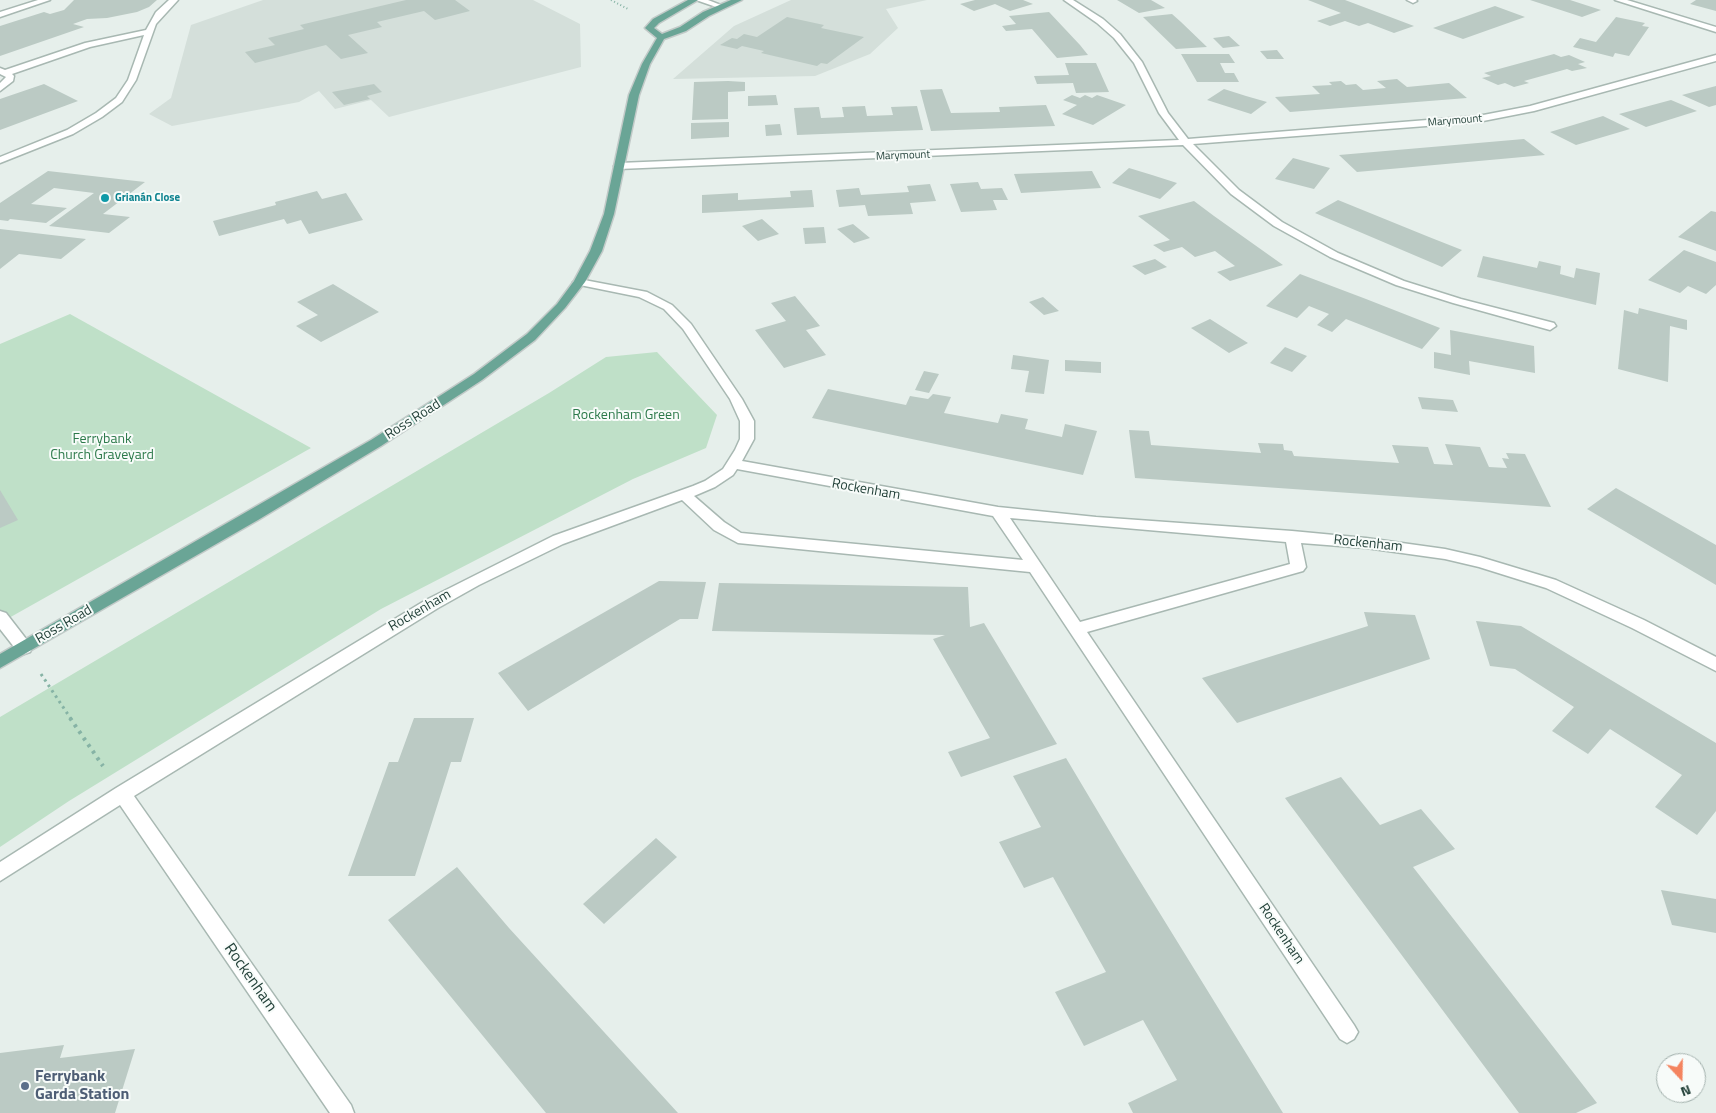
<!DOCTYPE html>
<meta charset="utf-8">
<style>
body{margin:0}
#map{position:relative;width:1716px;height:1113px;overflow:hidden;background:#e6efeb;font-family:"Titillium Web",sans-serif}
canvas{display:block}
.north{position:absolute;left:1656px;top:1053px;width:50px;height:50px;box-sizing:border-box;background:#f7fbf9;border:1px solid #a3b1ad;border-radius:50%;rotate:159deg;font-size:14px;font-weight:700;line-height:20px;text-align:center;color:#24423a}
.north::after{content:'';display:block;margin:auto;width:18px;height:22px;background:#f4845f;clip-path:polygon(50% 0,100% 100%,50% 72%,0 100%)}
</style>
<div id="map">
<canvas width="1716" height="1113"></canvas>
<div class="north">N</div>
</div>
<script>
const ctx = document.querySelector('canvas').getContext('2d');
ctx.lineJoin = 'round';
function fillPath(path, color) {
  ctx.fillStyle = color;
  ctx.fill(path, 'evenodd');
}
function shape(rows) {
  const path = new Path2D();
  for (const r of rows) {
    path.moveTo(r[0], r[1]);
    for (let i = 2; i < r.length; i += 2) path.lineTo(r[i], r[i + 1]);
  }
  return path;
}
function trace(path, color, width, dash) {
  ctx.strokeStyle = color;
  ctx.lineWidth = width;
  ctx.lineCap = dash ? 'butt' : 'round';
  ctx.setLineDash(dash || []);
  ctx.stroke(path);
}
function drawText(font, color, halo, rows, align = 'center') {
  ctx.font = font + ' "Titillium Web",sans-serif';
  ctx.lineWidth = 4;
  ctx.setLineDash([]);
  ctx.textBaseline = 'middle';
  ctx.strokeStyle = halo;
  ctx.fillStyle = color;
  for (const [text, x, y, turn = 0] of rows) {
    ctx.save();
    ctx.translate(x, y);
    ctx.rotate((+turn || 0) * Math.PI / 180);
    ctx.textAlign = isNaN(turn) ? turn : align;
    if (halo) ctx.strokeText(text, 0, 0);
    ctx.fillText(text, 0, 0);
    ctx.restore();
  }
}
fillPath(shape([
 [263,0,533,0,580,24,581,67,389,117,371,100,335,109,319,91,299,102,172,126,149,114,171,98,191,25],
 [791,0,927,0,886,9,898,28,870,54,815,76,673,79,734,26]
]), '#d4dfda');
fillPath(shape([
 [70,314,311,448,0,623,0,344],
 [657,352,717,415,706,448,633,479,381,609,69,801,0,847,0,717,549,393,606,357]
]), '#bfe0c8');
fillPath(shape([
 [74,0,157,0,149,7,137,12,107,18,87,19,73,24,84,27,0,56,0,26,44,12,50,14,64,10],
 [406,0,455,0,470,11,435,20,424,11,377,22,382,27,348,35,368,53,341,59,326,45,255,63,245,52,275,45,268,38,304,29,300,25],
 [975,0,1023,0,1033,4,1010,11,995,4,974,11,960,4],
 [1117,0,1151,0,1165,8,1139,13],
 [1308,0,1345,0,1414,26,1394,33,1368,23,1359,26,1345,21,1330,26,1317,21,1341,13],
 [1530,0,1570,0,1601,10,1582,17],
 [1696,0,1716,0,1716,11,1690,4],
 [1495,6,1525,17,1463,39,1433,28],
 [1049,12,1080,45,1088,55,1057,58,1032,29,1006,31,1002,26,1016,24,1009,16],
 [1172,14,1181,22,1207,47,1176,49,1143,17],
 [787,17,824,25,821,28,864,37,827,64,821,63,817,66,761,53,764,51,742,46,737,49,720,45,732,38,737,39,744,34,757,37],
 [1616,17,1645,23,1642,26,1649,27,1629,56,1615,53,1613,57,1573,47,1580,38,1596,42],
 [1229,36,1240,46,1223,48,1213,38],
 [1277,50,1284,59,1267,59,1260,51],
 [1181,54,1229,54,1235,63,1220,63,1225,73,1234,73,1239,82,1197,82],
 [1554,54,1561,57,1569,55,1585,62,1578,64,1587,68,1572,71,1567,69,1524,81,1529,83,1514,87,1505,83,1498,85,1482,78,1491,76,1484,73],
 [1065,63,1096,63,1109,92,1076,93,1073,83,1037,84,1034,76,1069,75],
 [1397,79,1407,87,1449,83,1467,98,1290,112,1275,97,1320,94,1312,86,1332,85,1329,82,1341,81,1346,85,1356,84,1363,90,1386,88,1377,81],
 [728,81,745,82,745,91,728,92,728,119,692,120,694,82],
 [44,84,78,101,0,130,0,99],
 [374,84,382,92,367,96,370,99,344,105,332,92],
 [1716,86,1716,105,1709,107,1682,95],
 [942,89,951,113,1000,112,999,107,1046,105,1055,126,931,131,920,90],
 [1224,89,1246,96,1267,102,1251,114,1207,100],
 [776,95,778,105,748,106,748,96],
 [1072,95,1080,98,1085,95,1092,98,1097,95,1126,105,1093,125,1062,114,1077,105,1063,100],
 [1671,100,1697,111,1646,127,1619,114],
 [865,106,867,116,893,115,891,107,917,106,923,130,797,135,794,108,819,107,821,118,844,117,842,107],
 [1603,116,1630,129,1576,145,1550,132],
 [729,122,729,137,691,139,691,123],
 [780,124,782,135,766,136,765,125],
 [1524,139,1545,155,1357,172,1339,155],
 [1293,158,1330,168,1314,189,1275,179],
 [1129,168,1152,175,1177,183,1160,199,1112,183],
 [48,171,145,182,103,214,130,217,109,233,49,226,94,193,54,188,31,204,67,208,46,223,10,219,8,221,0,220,0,203],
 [1092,171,1101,188,1021,193,1014,174],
 [978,182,981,189,1002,188,1008,200,993,200,997,210,961,212,950,184],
 [930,184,936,201,910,203,913,214,868,216,865,205,839,207,836,190,859,188,861,195,909,192,907,186],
 [812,190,814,207,702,213,702,195,738,193,738,200,791,197,790,191],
 [317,191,322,199,346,193,363,220,309,234,301,220,287,224,284,219,219,236,213,221,276,205,275,202],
 [1338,200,1429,237,1462,250,1442,267,1315,213],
 [1194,201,1214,216,1283,265,1230,281,1217,272,1235,266,1215,251,1195,257,1182,247,1164,252,1153,245,1170,240,1138,216],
 [1711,211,1716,212,1716,251,1678,237],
 [762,219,779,234,758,241,742,226],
 [853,224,870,238,854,243,837,229],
 [824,227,826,243,805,244,803,228],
 [0,229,86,239,61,259,19,254,0,269],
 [1684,250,1716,262,1716,285,1706,294,1688,286,1680,293,1648,280],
 [1483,256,1537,268,1539,261,1561,266,1560,274,1574,278,1576,268,1600,273,1596,305,1477,277],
 [1155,259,1167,267,1145,275,1132,266],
 [1300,274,1366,299,1440,328,1422,349,1346,319,1332,332,1317,325,1329,314,1309,306,1297,318,1266,306],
 [333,284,379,312,321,342,296,326,318,315,297,302],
 [795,296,820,326,806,330,826,355,784,368,755,330,786,321,771,303],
 [1043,297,1059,311,1044,315,1029,302],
 [1639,308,1687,320,1687,330,1670,326,1668,382,1618,369,1624,310,1638,314],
 [1210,319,1248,343,1229,353,1191,328],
 [1450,330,1534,346,1535,373,1469,361,1470,375,1434,368,1434,352,1451,355],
 [1285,347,1307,356,1292,372,1270,363],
 [1013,355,1049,360,1044,394,1025,392,1029,371,1011,369],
 [1065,360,1101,362,1101,373,1065,371],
 [924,371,939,374,929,393,915,390],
 [828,389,906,405,910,396,928,399,933,394,951,397,944,413,998,423,1001,414,1028,419,1025,429,1062,437,1065,424,1097,431,1083,475,812,418],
 [1418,397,1453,400,1458,412,1422,409],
 [1129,430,1149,431,1151,445,1261,453,1258,443,1283,444,1284,450,1292,451,1294,456,1399,463,1392,445,1428,447,1434,464,1453,465,1445,444,1480,447,1489,467,1507,468,1502,458,1509,459,1506,453,1525,454,1551,507,1135,478],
 [1616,488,1716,545,1716,585,1587,509],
 [0,490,18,520,0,528],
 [659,581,706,582,698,619,680,619,528,711,498,673],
 [719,583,968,587,970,627,984,623,1057,744,961,777,948,752,990,738,933,639,945,635,712,631],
 [1364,612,1415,615,1430,659,1237,723,1202,678,1368,626],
 [1476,621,1521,626,1716,743,1716,811,1697,835,1655,807,1682,775,1610,729,1588,754,1552,731,1574,707,1515,669,1490,666],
 [414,718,474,718,461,762,451,762,415,876,348,876,389,762,398,762],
 [1066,758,1122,852,1283,1113,1133,1113,1128,1103,1177,1080,1143,1020,1084,1046,1055,992,1106,972,1053,877,1024,888,999,842,1041,827,1013,776],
 [1341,777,1380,825,1421,809,1455,849,1413,867,1597,1103,1576,1113,1519,1113,1285,798],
 [656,838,677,857,604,924,583,904],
 [457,867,509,928,678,1113,546,1113,388,920],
 [1661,890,1716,899,1716,933,1672,925],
 [64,1045,60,1058,135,1049,115,1113,0,1113,0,1053]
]), '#bbcac4');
const minor = shape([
 [38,0,50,0,0,17,0,12,38,0],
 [169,0,178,0,156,24,136,80,122,102,102,117,73,134,0,163,0,157,67,130,96,113,116,98,128,80,144,35,90,47,12,74,14,76,13,81,0,91,0,83,6,77,0,74,0,68,5,70,85,43,146,30,156,12,169,0],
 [696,0,708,0,726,7,722,9,696,0],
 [1064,0,1073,0,1103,19,1120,34,1142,62,1168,113,1188,139,1478,116,1530,106,1716,55,1716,61,1534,111,1478,122,1193,144,1239,190,1282,222,1338,253,1404,281,1461,299,1554,323,1556,326,1550,330,1453,303,1396,285,1330,257,1274,226,1231,194,1183,145,619,169,614,166,619,163,1179,140,1159,113,1134,63,1114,38,1097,23,1064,0],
 [1407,0,1416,0,1417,1,1413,3,1407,0],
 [1615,0,1627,0,1716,27,1716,32,1615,0],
 [579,279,647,292,672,305,691,324,742,399,754,421,754,439,742,461,998,507,1096,517,1292,531,1366,538,1445,549,1480,557,1556,580,1644,620,1716,657,1716,671,1632,628,1546,588,1479,567,1445,559,1366,548,1301,543,1306,567,1303,571,1087,632,1354,1025,1358,1032,1354,1039,1347,1043,1340,1039,1030,572,738,543,714,530,682,500,563,544,479,585,438,608,134,796,351,1105,354,1113,330,1113,120,805,0,881,0,862,116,788,426,600,553,536,693,486,705,481,723,469,735,450,740,439,740,421,730,399,683,329,664,309,639,297,575,284,573,282,579,279],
 [737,469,993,516,1023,560,741,533,724,522,694,496,715,487,733,475,737,469],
 [1010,518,1286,542,1290,564,1080,622,1010,518],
 [0,611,6,613,30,644,32,648,30,652,24,654,18,652,0,629,0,611]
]);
const major = shape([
 [688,0,698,0,659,23,654,28,662,34,680,27,703,12,731,0,742,0,709,16,686,31,664,39,650,64,639,95,614,214,602,251,585,282,565,308,535,340,482,380,381,446,258,520,0,668,0,654,371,440,474,374,527,334,557,304,574,281,590,251,604,214,629,95,642,64,657,38,645,28,653,19,688,0]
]);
trace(minor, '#a8b8b2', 3);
trace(major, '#c2cac8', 3);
trace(shape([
 [611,0,628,9]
]), '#86b3a5', 2, [1, 2.5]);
trace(shape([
 [41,674,71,719]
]), '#86b3a5', 3, [2.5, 4]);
trace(shape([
 [70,718,103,766]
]), '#86b3a5', 4, [3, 5]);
fillPath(minor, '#fff');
fillPath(major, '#6aa596');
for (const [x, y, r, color] of [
 [105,198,5,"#0f9aa8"],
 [25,1086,5,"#5c6f8a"]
]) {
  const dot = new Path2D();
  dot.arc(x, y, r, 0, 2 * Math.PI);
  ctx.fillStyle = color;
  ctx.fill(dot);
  trace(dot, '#f7fbf9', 2);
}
drawText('11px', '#24423a', '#f7fbf9', [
 ["Marymount",1455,121,-5],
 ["Marymount",903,156,-2]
]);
drawText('bold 11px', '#0d838f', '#f7fbf9', [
 ["Grianán Close",115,198]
], 'left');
drawText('14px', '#2d7a4b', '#f7fbf9', [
 ["Rockenham Green",626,416],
 ["Ferrybank",102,440],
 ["Church Graveyard",102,456]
]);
drawText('14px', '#24423a', '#f7fbf9', [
 ["Ross Road",413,420,-32],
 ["Rockenham",866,490,10],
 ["Rockenham",1368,544,6],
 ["Rockenham",420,611,-30],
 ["Ross Road",64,625,-30],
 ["Rockenham",1281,934,56]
]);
drawText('16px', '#24423a', '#f7fbf9', [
 ["Rockenham",250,978,55]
]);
drawText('bold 16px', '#4e5e75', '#f7fbf9', [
 ["Ferrybank",35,1077],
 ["Garda Station",35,1095]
], 'left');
</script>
